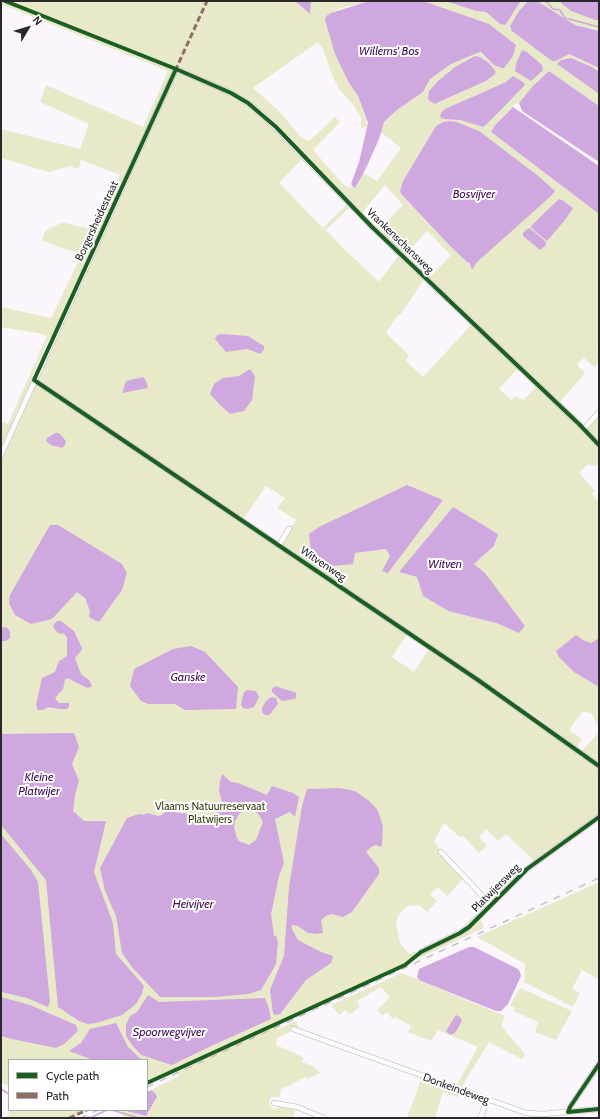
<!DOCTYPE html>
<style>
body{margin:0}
#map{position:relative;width:600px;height:1119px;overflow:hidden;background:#faf6fc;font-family:Cabin,sans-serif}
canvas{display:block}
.frame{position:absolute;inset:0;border:2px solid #2b282c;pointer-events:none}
.legend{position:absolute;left:8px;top:1059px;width:140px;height:52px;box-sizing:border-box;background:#fff;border:1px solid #aaa9ab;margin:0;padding:5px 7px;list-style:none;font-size:12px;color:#2b282c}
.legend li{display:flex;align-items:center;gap:8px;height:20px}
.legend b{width:20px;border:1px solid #aaa9ab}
.north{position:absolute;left:8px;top:8px;width:40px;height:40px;-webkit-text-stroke:3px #fff;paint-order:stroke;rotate:52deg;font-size:11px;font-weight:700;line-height:16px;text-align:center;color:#2b282c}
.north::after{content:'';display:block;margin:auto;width:14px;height:18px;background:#2b282c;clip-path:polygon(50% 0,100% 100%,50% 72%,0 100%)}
</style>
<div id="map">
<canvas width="600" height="1119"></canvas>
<div class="frame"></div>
<ul class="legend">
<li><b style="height:5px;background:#1b5e20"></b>Cycle path</li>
<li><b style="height:5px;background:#8d6e63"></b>Path</li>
</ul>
<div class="north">N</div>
</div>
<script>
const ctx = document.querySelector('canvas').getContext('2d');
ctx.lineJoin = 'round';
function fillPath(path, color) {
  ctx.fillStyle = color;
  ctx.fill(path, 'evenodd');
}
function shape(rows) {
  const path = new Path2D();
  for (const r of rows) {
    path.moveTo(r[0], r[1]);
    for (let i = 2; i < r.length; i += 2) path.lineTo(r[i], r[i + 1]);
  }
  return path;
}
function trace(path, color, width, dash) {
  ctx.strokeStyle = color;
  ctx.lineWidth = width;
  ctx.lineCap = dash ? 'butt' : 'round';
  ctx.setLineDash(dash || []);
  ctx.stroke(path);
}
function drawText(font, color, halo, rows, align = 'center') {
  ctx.font = font + ' Cabin,sans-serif';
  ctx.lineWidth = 4;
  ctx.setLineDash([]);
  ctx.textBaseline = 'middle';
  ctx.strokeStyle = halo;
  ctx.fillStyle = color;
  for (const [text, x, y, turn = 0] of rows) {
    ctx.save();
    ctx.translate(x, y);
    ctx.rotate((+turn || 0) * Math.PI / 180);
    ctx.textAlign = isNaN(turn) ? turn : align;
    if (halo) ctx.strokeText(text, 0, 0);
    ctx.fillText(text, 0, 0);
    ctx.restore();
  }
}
fillPath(shape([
 [1,1,296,1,310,13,311,1,369,1,339,9,326,16,349,83,358,96,368,126,361,128,361,117,352,103,339,89,332,75,323,49,318,42,253,88,280,112,301,137,309,141,335,117,340,122,313,150,343,184,347,187,352,186,353,188,357,187,363,173,377,181,401,148,381,132,383,124,397,110,423,92,430,79,440,69,477,50,494,65,432,5,423,1,445,1,476,11,486,12,500,24,515,11,521,1,528,1,519,11,510,26,511,28,556,61,569,54,599,68,599,72,592,67,557,64,599,94,599,106,549,71,532,87,519,103,515,104,495,125,491,132,599,214,599,344,597,345,599,347,599,361,594,367,584,358,580,361,577,365,585,373,560,402,429,278,451,255,427,231,405,255,379,230,403,205,385,185,362,213,273,120,256,106,253,109,267,121,303,158,279,183,323,228,346,205,349,208,326,230,342,247,379,282,399,255,424,280,400,315,398,315,386,333,409,355,406,361,423,377,472,324,518,368,499,389,511,400,515,396,523,400,537,386,599,448,599,466,587,465,579,473,595,491,592,494,598,501,599,501,599,638,591,643,583,640,556,651,599,687,599,729,592,714,583,711,569,730,582,739,577,747,534,715,282,545,282,540,296,520,277,508,285,498,266,486,244,518,202,490,199,494,407,634,392,657,414,672,429,649,599,768,599,814,536,863,506,834,498,841,486,829,479,837,487,846,479,853,463,836,460,837,444,823,434,841,441,852,453,865,451,867,463,879,447,896,438,887,430,894,437,901,427,912,419,905,408,906,402,911,398,916,396,924,400,943,409,954,416,951,418,955,469,930,479,919,483,923,484,928,275,1024,277,1030,296,1021,299,1027,277,1038,276,1045,303,1057,302,1062,313,1066,320,1073,307,1079,306,1077,281,1089,280,1097,272,1097,269,1101,270,1106,274,1110,283,1106,295,1110,294,1118,123,1118,121,1110,146,1116,157,1097,151,1090,181,1075,172,1072,147,1084,147,1060,56,1060,55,1059,52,1060,9,1060,9,1086,2,1083,1,1084,1,422,8,424,47,336,43,334,1,327,1,307,51,318,82,254,58,247,42,240,45,231,63,222,93,230,120,175,81,160,79,169,70,166,49,172,1,158,1,129,80,149,89,124,40,102,46,85,143,127,168,71,1,4],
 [475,56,478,56,494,75,486,81,435,104,454,68],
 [506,82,525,85,490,121,483,127,460,120,443,119,474,96],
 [443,122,473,269,471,268,470,263,450,246,401,195,400,191,403,181,436,126],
 [50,337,55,339,37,378,100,421,99,423,30,381],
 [443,500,390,556,387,549,354,553],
 [453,507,494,546,474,564,485,573,489,579,519,633,496,623,448,611,423,596,417,577,400,572],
 [537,1,562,1,562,3,595,20,599,20,599,31,575,25],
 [599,414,599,442,587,429],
 [599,732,599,764,582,751],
 [599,882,599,976,598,979,582,970,572,989,580,993,573,1007,524,982,525,964,477,937],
 [402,973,505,1016,501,1026,525,1054,522,1059,489,1042,461,1088,456,1086,478,1047,438,1030,431,1041,408,1032,411,1026,395,1017,393,1019,386,1012,383,1016,377,1010,390,997,381,987,357,1001,360,1006,350,1015,345,1010,339,1015,331,1005],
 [520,988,572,1011,556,1040,535,1032,538,1022,513,1011,515,1008,510,1005],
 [422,1078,460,1092,458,1097,443,1092,435,1118,410,1118,407,1117],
 [10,1110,90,1110,73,1118,7,1118]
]), '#e8e9c8');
fillPath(shape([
 [296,1,311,1,310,14,296,2],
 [369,1,423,1,489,24,516,45,513,56,504,68,502,68,494,65,481,52,477,53,451,64,430,79,423,92,397,110,384,122,379,139,367,166,356,187,354,188,351,184,359,162,368,123,358,96,349,83,335,54,325,20,326,16,331,13],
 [445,1,521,1,505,25,500,24,486,12,476,11],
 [528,1,537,1,575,25,599,31,599,68,569,54,556,61,552,61,512,31,510,26,519,11],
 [562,1,599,1,599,20,595,20,571,11,561,3],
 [523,50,528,53,542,65,543,71,541,72,531,81,515,71,516,64,521,52],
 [475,56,480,57,489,63,496,72,494,75,486,81,439,102,435,104,430,101,428,99,429,91,438,81,455,67],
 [571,58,592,67,599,72,599,94,557,64,561,60],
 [549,71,599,106,599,162,522,111,519,103,532,87],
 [513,76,523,82,525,85,490,121,483,127,460,120,443,119,440,117,441,113,445,109,506,82],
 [513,107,599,166,599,214,491,132,495,125],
 [450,121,457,122,479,131,537,175,555,191,551,196,476,263,473,269,471,268,470,263,467,262,450,246,401,194,400,191,403,181,436,126,443,122],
 [559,199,562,200,573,208,565,220,547,241,536,232,531,227,532,225],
 [530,228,546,242,546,245,540,250,523,236,523,233,527,229],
 [222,334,248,336,264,346,264,349,261,354,247,349,226,352,215,339,217,335],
 [250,369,255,376,252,400,244,411,230,414,220,405,210,394,214,384,223,378,239,376],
 [143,377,146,381,148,388,122,393,126,381],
 [55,433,59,433,66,441,65,445,62,448,51,445,46,441,47,438],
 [407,485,443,500,388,573,382,571,390,556,386,549,355,553,353,564,332,566,320,561,311,552,309,534,319,527],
 [453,507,498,534,494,546,474,564,485,573,525,626,519,633,496,623,448,611,423,596,417,577,399,572],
 [50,525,58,525,122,564,127,573,122,590,99,622,89,617,90,611,85,598,77,592,52,619,31,624,15,615,9,603,10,595],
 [57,621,61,621,74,631,82,648,81,651,75,658,81,674,89,680,92,686,88,688,81,685,68,678,65,680,63,689,55,698,59,703,69,703,69,707,67,709,60,709,48,707,43,710,38,710,36,705,42,678,55,672,59,661,67,656,67,637,64,634,58,633,53,627,54,624],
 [6,627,10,631,10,638,6,641,1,641,1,628],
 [576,635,583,640,591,643,599,638,599,687,574,672,559,657,556,651],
 [191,646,205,652,238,687,236,709,185,710,175,704,148,704,141,701,130,686,134,669,173,649],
 [275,686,294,692,296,693,296,698,294,699,282,701,272,692,272,689],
 [247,690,256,691,259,697,254,707,247,709,243,708,241,705,242,699,244,692],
 [271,697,276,698,278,704,271,713,269,715,265,715,262,712,262,708,266,701],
 [74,733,79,747,72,764,79,781,75,795,73,811,84,821,106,821,94,872,113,923,116,954,144,986,142,994,136,1004,122,1015,96,1023,88,1024,79,1021,58,1007,46,880,1,825,1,734],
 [222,774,231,782,238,783,267,795,272,786,293,793,299,797,295,817,290,812,275,819,284,863,279,876,271,914,274,936,276,936,278,942,276,964,261,990,249,994,214,997,160,997,132,967,122,953,116,916,105,891,100,868,127,818,139,814,144,815,146,813,159,816,162,815,166,811,204,816,212,819,215,817,223,806,219,791,220,781],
 [247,809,252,809,259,815,263,822,256,840,249,845,239,841,237,838,234,827,235,821,239,814],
 [339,788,355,791,369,801,377,809,383,826,382,844,381,847,376,845,371,847,366,852,379,868,379,874,352,912,343,917,331,914,326,916,321,920,323,933,317,934,308,933,298,926,293,925,291,927,298,940,321,952,333,956,331,963,306,980,280,1014,275,1015,273,1013,270,990,284,956,289,887,302,806,306,792,307,789],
 [1,834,31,870,38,882,50,1002,48,1007,27,998,1,992],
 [469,947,474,947,518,969,520,972,521,976,508,1004,501,1011,496,1011,419,980,417,977,419,969],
 [148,995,159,1002,265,998,269,1009,271,1019,211,1046,172,1065,141,1055,132,1045,126,1036,126,1025,130,1016,137,1012],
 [1,997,30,1005,76,1025,78,1031,64,1044,56,1048,12,1039,1,1036],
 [456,1015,460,1017,462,1021,455,1033,450,1035,446,1031],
 [116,1023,128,1047,142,1060,93,1060,69,1051,81,1043,90,1029],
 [151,1090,155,1093,157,1097,146,1116,122,1110,147,1110,147,1092]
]), '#cfa8e0');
trace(shape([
 [546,1,553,9,560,10,565,18,599,27],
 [1,1089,9,1094],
 [112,1110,139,1118],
 [88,1117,90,1118,107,1110]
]), '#cfa8e0', 1.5);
const minor = shape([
 [34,380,478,680,599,766],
 [584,429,599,412],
 [1,455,176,69,231,93,248,103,264,116,372,227,580,425,599,445],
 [279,545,289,529],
 [441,852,491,905],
 [421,952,465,930,527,869,599,817],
 [293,1029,526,1113,543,1114,599,1109],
 [274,1103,297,1107,324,1118],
 [568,1112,570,1107,599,1064],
 [480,1118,488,1100]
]);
trace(minor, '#c8c5ca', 6);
trace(minor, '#fefeff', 4.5);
trace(shape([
 [147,1087,599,878],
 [80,1118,98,1110]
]), '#c3c2c3', 1.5, [7, 7]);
trace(shape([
 [174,69,176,69,207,1],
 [69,1118,87,1110]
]), '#8d6e63', 3, [6, 3]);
trace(shape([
 [5,1,176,69,231,93,248,103,276,127,372,227,580,425,599,445],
 [176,69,34,380,478,680,599,766],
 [599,1064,570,1107,568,1112,599,1109],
 [147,1083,405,965,421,952,460,933,469,927,527,869,599,817]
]), '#1b5e20', 4);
drawText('11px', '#2b282c', '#fff', [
 ["Borgersheidestraat",97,221,-65],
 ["Vrankenschansweg",400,241,44],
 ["Witvenweg",323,564,34],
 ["Platwijersweg",496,888,-45],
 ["Donkeindeweg",456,1089,20]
]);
drawText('11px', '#3f4117', '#fff', [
 ["Vlaams Natuurreservaat",210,807],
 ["Platwijers",210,820]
]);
drawText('italic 12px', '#431056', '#fff', [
 ["Willems' Bos",389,51],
 ["Bosvijver",474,194],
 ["Witven",445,564],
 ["Ganske",188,677],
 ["Kleine",39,777],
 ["Platwijer",39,791],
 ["Heivijver",193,904],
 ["Spoorwegvijver",169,1032]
]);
</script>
